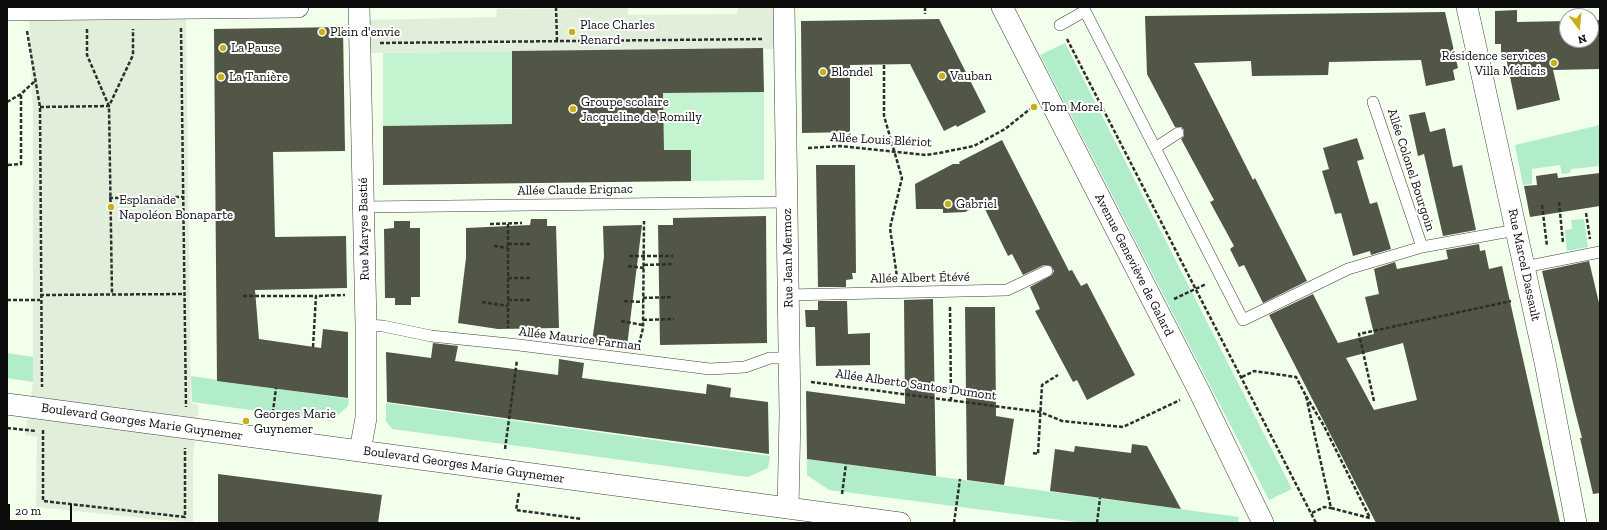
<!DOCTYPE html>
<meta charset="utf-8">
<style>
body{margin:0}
#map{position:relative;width:1607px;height:530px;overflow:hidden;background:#f1ffeb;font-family:"Zilla Slab",serif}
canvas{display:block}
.frame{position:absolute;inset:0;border:8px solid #0c0c0c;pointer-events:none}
.north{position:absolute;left:1559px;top:8px;width:40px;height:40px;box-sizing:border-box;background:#fff;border:1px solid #9e9e9e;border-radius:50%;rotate:164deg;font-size:11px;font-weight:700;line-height:16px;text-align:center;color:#0c0c0c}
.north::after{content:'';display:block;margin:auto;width:14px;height:18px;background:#c8b018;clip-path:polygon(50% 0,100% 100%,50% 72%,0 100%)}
.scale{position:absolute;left:8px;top:504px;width:64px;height:18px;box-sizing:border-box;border:2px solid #0c0c0c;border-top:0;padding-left:5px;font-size:12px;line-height:14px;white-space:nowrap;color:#0c0c0c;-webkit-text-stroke:3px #fff;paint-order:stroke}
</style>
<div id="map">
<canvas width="1607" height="530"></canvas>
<div class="frame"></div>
<div class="north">N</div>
<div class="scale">20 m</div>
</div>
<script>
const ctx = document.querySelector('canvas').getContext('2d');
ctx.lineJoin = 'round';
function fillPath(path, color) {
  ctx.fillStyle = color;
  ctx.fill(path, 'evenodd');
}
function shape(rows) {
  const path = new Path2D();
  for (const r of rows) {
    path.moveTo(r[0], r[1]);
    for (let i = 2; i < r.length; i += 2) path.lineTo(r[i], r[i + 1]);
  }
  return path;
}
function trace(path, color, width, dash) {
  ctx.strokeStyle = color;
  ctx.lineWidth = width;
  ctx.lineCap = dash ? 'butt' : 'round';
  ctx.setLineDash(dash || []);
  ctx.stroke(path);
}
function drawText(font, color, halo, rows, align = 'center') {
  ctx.font = font + ' "Zilla Slab",serif';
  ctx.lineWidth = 4;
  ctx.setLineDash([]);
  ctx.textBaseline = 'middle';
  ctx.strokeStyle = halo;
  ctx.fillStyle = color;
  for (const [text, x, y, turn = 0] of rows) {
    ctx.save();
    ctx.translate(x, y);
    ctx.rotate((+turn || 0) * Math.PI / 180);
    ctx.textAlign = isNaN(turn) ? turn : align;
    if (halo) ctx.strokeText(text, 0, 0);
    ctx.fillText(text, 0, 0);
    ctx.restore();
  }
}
fillPath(shape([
 [1065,43,1292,489,1269,500,1040,55],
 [1600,125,1600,166,1571,169,1570,173,1562,174,1560,165,1532,169,1532,184,1523,185,1515,145],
 [1584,219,1588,247,1567,251,1565,230,1572,229,1571,220],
 [7,353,33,357,33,382,7,378],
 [191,376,349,399,348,406,331,421,192,402],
 [386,403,770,456,768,468,748,477,392,429,386,421],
 [807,459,1239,517,1238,523,1085,523,829,490,807,475]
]), '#b1edc9');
fillPath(shape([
 [512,51,512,124,383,126,383,53],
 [764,92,764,180,691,181,691,150,664,150,663,93]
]), '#c4f3d0');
fillPath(shape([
 [738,7,774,7,775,49,369,53,369,20,496,17,497,9,628,8,628,15,737,14],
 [29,17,186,18,191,403,199,405,193,457,193,523,36,507,37,437,25,435,33,382,33,108]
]), '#e1efda');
fillPath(shape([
 [1517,10,1517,22,1567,21,1567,40,1591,40,1591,20,1600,20,1600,69,1553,70,1560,100,1517,110,1506,58,1501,58,1501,44,1495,44,1495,11],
 [1445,12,1458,68,1453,70,1455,80,1426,86,1421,60,1329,62,1328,75,1252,76,1251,61,1194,63,1253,180,1255,178,1307,281,1263,303,1244,265,1239,267,1230,249,1234,246,1210,202,1214,200,1181,139,1184,136,1184,130,1181,127,1175,127,1147,74,1145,16],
 [939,19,986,112,957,127,956,125,944,131,910,64,850,65,850,132,802,133,801,21],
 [343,27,345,151,273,152,275,237,346,236,347,288,255,290,259,339,321,348,323,329,348,332,348,398,217,381,214,29],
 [763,48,764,92,663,93,664,150,691,150,691,181,383,185,383,126,512,124,512,51],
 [1425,112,1430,132,1445,128,1453,167,1462,165,1476,230,1443,236,1424,154,1418,156,1409,115],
 [1357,138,1364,159,1357,161,1370,204,1377,202,1391,249,1371,255,1370,251,1353,256,1341,213,1335,214,1322,171,1329,169,1323,148],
 [1002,140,1069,271,1072,270,1081,286,1087,283,1135,375,1087,400,1077,380,1073,382,1035,311,1040,309,1030,287,1052,275,1054,271,1051,266,1044,265,1023,275,1012,254,1008,256,982,203,965,212,943,213,943,209,916,209,915,184,953,164,960,164,959,162],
 [816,165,855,165,856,273,852,273,853,279,846,280,846,287,818,287],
 [1557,173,1558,178,1600,173,1600,206,1530,217,1524,186,1537,185,1536,176],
 [766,216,767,343,660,345,658,225,673,225,673,218],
 [531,219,547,219,547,226,556,226,559,328,498,329,458,323,466,258,466,228,530,225],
 [394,221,410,221,410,228,420,228,420,297,411,297,411,305,395,305,395,298,385,298,384,229,394,228],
 [642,225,627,346,592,342,604,257,603,226],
 [1479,244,1480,251,1485,250,1489,269,1502,266,1560,523,1376,523,1269,315,1313,294,1338,343,1374,334,1365,297,1379,294,1374,269,1395,262,1397,269,1448,259,1446,250],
 [1403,343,1417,400,1374,410,1346,358],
 [1589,261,1600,307,1600,493,1593,494,1580,438,1582,438,1574,407,1542,271],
 [933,299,936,476,807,459,806,391,905,404,904,300],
 [818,301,847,301,848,334,870,333,870,365,816,366,815,327,806,327,805,310,818,310],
 [965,307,995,307,996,416,1014,419,1004,485,967,480],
 [433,343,458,346,455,361,558,375,559,359,584,363,582,378,706,394,707,384,731,388,730,397,768,402,769,454,387,402,386,352,431,358],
 [1132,444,1147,446,1181,509,1050,491,1055,449,1074,452,1075,446,1131,453],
 [218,474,382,495,378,523,218,523]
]), '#515647');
const lane = shape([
 [1060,25,1085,11,1243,320,1348,269,1422,247,1516,230],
 [1373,102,1422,247],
 [1155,148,1178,133],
 [364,207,787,202],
 [1524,267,1600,252],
 [788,295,1007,290,1047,271],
 [366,325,383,326,431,336,519,345,710,369,745,367,770,358,789,358]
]);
const street = shape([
 [359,7,366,325,366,418,360,451],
 [784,7,790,415,788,508],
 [1002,7,1199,391,1263,523],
 [1467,7,1545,362,1576,523],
 [7,10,298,7],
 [7,404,900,523]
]);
trace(lane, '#3f3f3f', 12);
trace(street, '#3f3f3f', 22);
trace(shape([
 [556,7,557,41],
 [925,7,925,14],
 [181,28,186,407],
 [87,29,87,55,109,106,112,294],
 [27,31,40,107,42,387],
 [1067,39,1316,523],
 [380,43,763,39],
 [884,65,884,116,902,178,890,228,897,277],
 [7,102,21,94,36,80],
 [40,107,109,106,133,55,133,29],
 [808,148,840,146,926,155,939,153,974,146,1005,129,1030,109],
 [8,165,21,164,21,94],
 [109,198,183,197],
 [1559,202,1563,243],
 [1542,205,1547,246],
 [1586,213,1590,239],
 [490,224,522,223],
 [508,224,508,328],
 [508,244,531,244],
 [494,246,508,248],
 [629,256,673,256],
 [644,265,673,264],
 [628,266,644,268],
 [508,278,531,278],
 [40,295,185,294],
 [243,296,316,296],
 [643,298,673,297],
 [1174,299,1206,284],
 [7,300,40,300],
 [508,300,531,300],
 [624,301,643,302],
 [482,302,508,306],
 [950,307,951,400],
 [643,320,674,319],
 [621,321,643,325],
 [639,344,643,328,644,221],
 [313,347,316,296,345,295],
 [1242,377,1254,371,1296,377,1306,396,1331,508,1370,518,1324,426,1306,396],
 [811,382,1040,412,1062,421,1123,427,1180,400],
 [1374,401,1359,334,1511,301],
 [272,419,276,388],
 [7,428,36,431],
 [43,430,43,501,185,517,185,448],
 [505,449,517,360],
 [1033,453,1038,454,1042,385,1058,375],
 [519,493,516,510,582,519],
 [842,494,846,464],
 [1312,513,1324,507,1331,508],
 [954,523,960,479],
 [1097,523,1100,498]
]), '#2e2e2e', 2.5, [4, 2]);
trace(lane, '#fff', 11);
trace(street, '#fff', 21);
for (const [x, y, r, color] of [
 [322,32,4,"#c8b018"],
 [572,32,4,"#c8b018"],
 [223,48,4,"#c8b018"],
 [1554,63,4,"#c8b018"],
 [823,72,4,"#c8b018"],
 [942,76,4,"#c8b018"],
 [221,77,4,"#c8b018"],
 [1034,107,4,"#c8b018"],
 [573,109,4,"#c8b018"],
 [948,204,4,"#c8b018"],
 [111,207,4,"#c8b018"],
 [246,421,4,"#c8b018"]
]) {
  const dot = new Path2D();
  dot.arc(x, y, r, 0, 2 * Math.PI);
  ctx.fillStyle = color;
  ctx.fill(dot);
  trace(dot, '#fff', 1.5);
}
drawText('13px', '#0c0c0c', '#fff', [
 ["Place Charles",580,25],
 ["Renard",580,40],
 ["Plein d'envie",330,32],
 ["La Pause",231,48],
 ["Résidence services",1546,56,"right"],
 ["Villa Médicis",1546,71,"right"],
 ["Blondel",831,72],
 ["Vauban",950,76],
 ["La Tanière",229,77],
 ["Groupe scolaire",581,102],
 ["Jacqueline de Romilly",581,117],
 ["Tom Morel",1042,107],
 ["Esplanade",119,200],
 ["Napoléon Bonaparte",119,215],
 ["Gabriel",956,204],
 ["Georges Marie",254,414],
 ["Guynemer",254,429]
], 'left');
drawText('13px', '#0c0c0c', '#fff', [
 ["Allée Louis Blériot",881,140,3],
 ["Allée Colonel Bourgoin",1411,170,72],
 ["Allée Claude Erignac",575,190,-1],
 ["Rue Maryse Bastié",364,229,-91],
 ["Rue Jean Mermoz",788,258,-91],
 ["Avenue Geneviève de Galard",1134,265,63],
 ["Rue Marcel Dassault",1524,265,78],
 ["Allée Albert Étévé",920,278,-1],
 ["Allée Maurice Farman",580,339,7],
 ["Allée Alberto Santos Dumont",916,385,8],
 ["Boulevard Georges Marie Guynemer",142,422,8],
 ["Boulevard Georges Marie Guynemer",464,465,8]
]);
</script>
